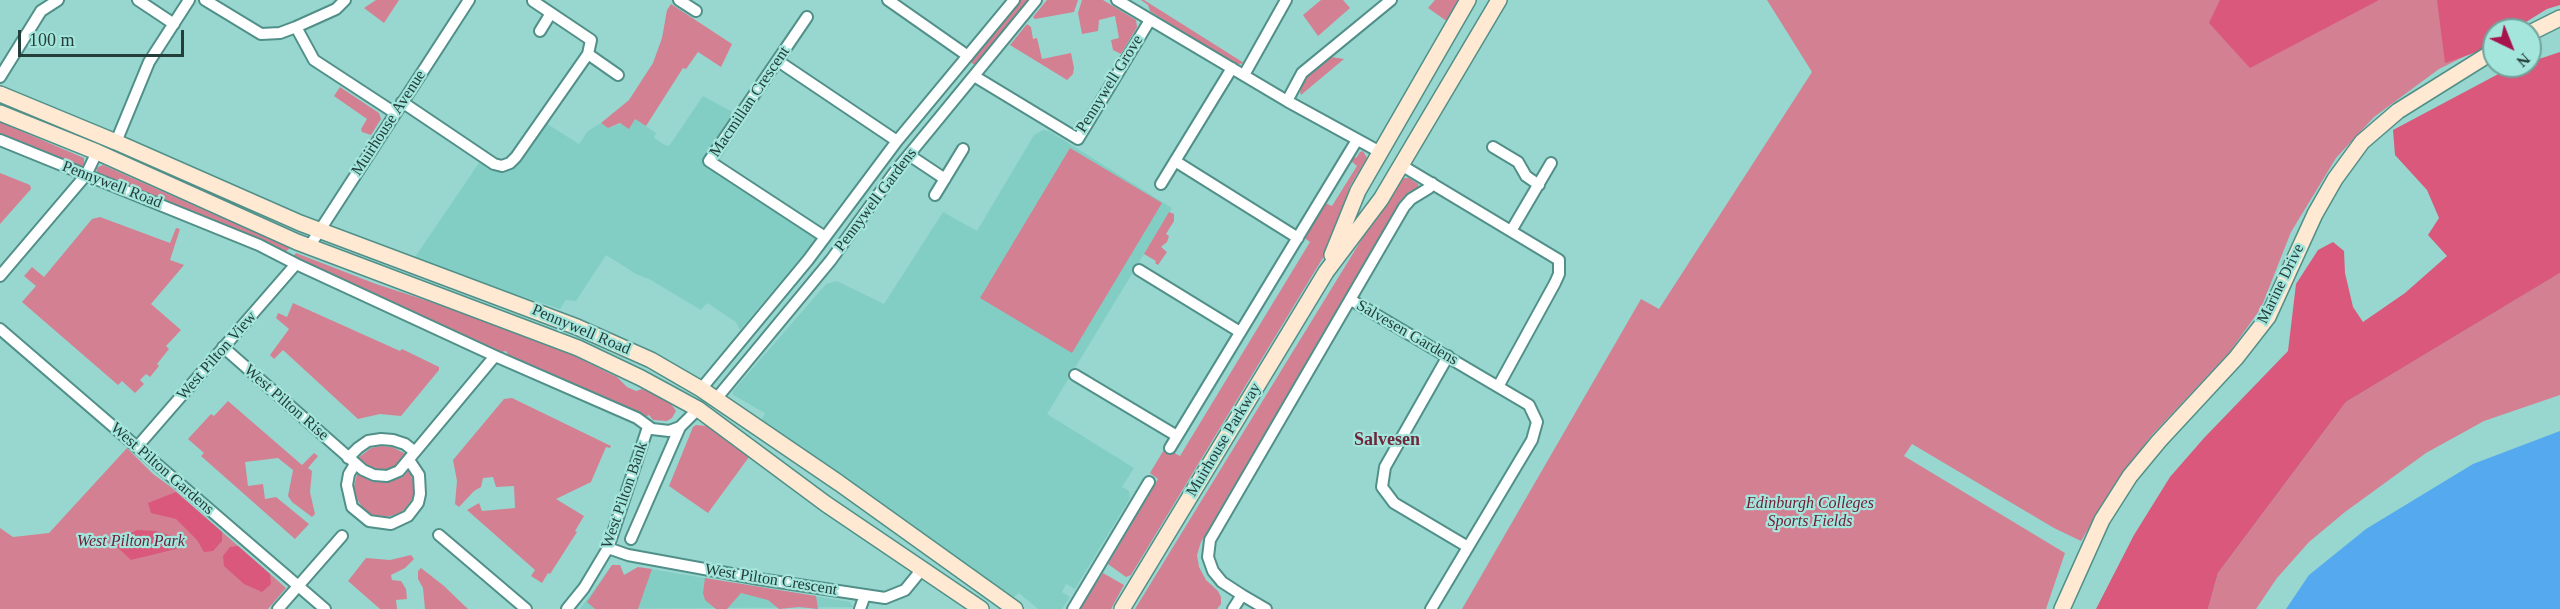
<!DOCTYPE html>
<style>
body{margin:0}
#map{position:relative;width:2560px;height:609px;overflow:hidden;background:#97d7cf;font-family:Georgia,serif}
canvas{display:block}
.north{position:absolute;left:2482px;top:18px;width:60px;height:60px;box-sizing:border-box;background:#a4e5dc;border:2px solid #71a39c;border-radius:50%;rotate:137deg;font-size:16px;font-weight:700;line-height:24px;text-align:center;color:#243f3b}
.north::after{content:'';display:block;margin:auto;width:21px;height:27px;background:#a7134c;clip-path:polygon(50% 0,100% 100%,50% 72%,0 100%)}
.scale{position:absolute;left:18px;top:30px;width:166px;height:27px;box-sizing:border-box;border:3px solid #243f3b;border-top:0;padding-left:8px;font-size:18px;line-height:21px;white-space:nowrap;color:#243f3b;-webkit-text-stroke:4px #a4e5dc;paint-order:stroke}
</style>
<div id="map">
<canvas width="2560" height="609"></canvas>
<div class="north">N</div>
<div class="scale">100 m</div>
</div>
<script>
const ctx = document.querySelector('canvas').getContext('2d');
ctx.lineJoin = 'round';
function fillPath(path, color) {
  ctx.fillStyle = color;
  ctx.fill(path, 'evenodd');
}
function shape(rows) {
  const path = new Path2D();
  for (const r of rows) {
    path.moveTo(r[0], r[1]);
    for (let i = 2; i < r.length; i += 2) path.lineTo(r[i], r[i + 1]);
  }
  return path;
}
function trace(path, color, width, dash) {
  ctx.strokeStyle = color;
  ctx.lineWidth = width;
  ctx.lineCap = dash ? 'butt' : 'round';
  ctx.setLineDash(dash || []);
  ctx.stroke(path);
}
function drawText(font, color, halo, rows, align = 'center') {
  ctx.font = font + ' Georgia,serif';
  ctx.lineWidth = 4.5;
  ctx.setLineDash([]);
  ctx.textBaseline = 'middle';
  ctx.strokeStyle = halo;
  ctx.fillStyle = color;
  for (const [text, x, y, turn = 0] of rows) {
    ctx.save();
    ctx.translate(x, y);
    ctx.rotate((+turn || 0) * Math.PI / 180);
    ctx.textAlign = isNaN(turn) ? turn : align;
    if (halo) ctx.strokeText(text, 0, 0);
    ctx.fillText(text, 0, 0);
    ctx.restore();
  }
}
fillPath(shape([
 [703,96,740,116,743,123,718,163,822,232,740,330,736,322,707,303,701,310,649,279,636,274,606,255,576,301,566,300,560,309,413,260,483,157,502,166,541,120,579,144,588,131,601,123,608,128,635,119,656,133,654,138,665,145,669,146],
 [1043,130,1049,131,1172,208,1047,414,1134,468,1122,487,1129,491,1130,498,1075,589,1066,584,1062,592,1070,597,1062,609,1038,609,1019,593,1013,598,761,421,765,413,733,395,733,391,826,284,837,281,884,304,943,212,977,231,1034,135],
 [612,565,620,565,624,575,638,567,850,602,853,607,580,609]
]), '#82cec5');
fillPath(shape([
 [376,0,399,0,384,23,364,8],
 [1019,0,1030,0,976,66,969,61],
 [1047,0,1078,0,1074,12,1035,19,1033,17],
 [1082,0,1103,0,1136,20,1137,27,1121,54,1113,50,1111,40,1119,38,1115,16,1099,20,1098,31,1082,34,1078,13],
 [1141,0,1144,0,1244,63,1234,65,1150,11,1148,5],
 [1321,0,1343,0,1350,8,1318,36,1303,15],
 [1435,0,1461,0,1448,22,1428,8],
 [1767,0,2508,0,2523,28,2494,30,2494,42,2439,69,2374,117,2336,158,2291,232,2261,308,2229,353,2151,436,2114,486,2081,541,2054,528,1912,444,1904,456,2065,553,2046,609,1462,609,1641,299,1659,309,1812,72],
 [671,4,732,44,721,67,698,52,686,69,683,68,646,126,635,119,629,129,620,123,608,128,601,123,629,100,653,63,662,38,667,10],
 [1027,24,1031,27,1033,39,1037,38,1042,59,1071,53,1074,68,1073,74,1067,80,1010,45],
 [1331,57,1344,59,1301,95,1300,91,1306,77],
 [340,87,379,113,381,119,371,135,362,132,361,129,367,119,334,96],
 [0,122,84,158,84,165,80,167,0,135],
 [1070,148,1162,203,1072,353,980,298],
 [1363,151,1367,158,1350,186,1330,246,1131,575,1126,577,1108,564,1158,479,1150,473,1165,448,1180,456,1310,242,1303,237,1325,203,1332,206,1357,166,1351,161,1353,157,1356,158,1360,152],
 [103,165,290,248,285,252,195,212,98,175,96,168],
 [0,173,30,185,31,189,0,224],
 [1403,178,1409,178,1418,184,1419,188,1409,192,1400,201,1201,542,1197,555,1199,567,1206,580,1218,591,1221,597,1221,604,1217,609,1135,609,1395,185],
 [1169,212,1174,214,1174,221,1166,234,1169,236,1167,242,1161,247,1167,252,1158,265,1155,263,1156,261,1144,254],
 [100,217,170,243,176,228,180,229,170,260,184,265,151,304,181,330,166,346,169,349,157,364,159,366,150,377,146,374,140,380,144,384,135,393,122,381,118,385,22,302,36,286,24,276,32,267,44,277,92,219],
 [296,253,376,284,465,313,556,347,617,377,627,387,636,391,642,389,669,401,676,411,672,418,667,421,653,420,649,415,645,417,509,356,506,351,502,352,453,333,374,297,293,257],
 [2560,273,2560,395,2484,421,2426,453,2345,512,2309,542,2277,578,2256,609,2208,609,2218,573,2346,402],
 [293,303,400,351,402,349,439,367,439,370,401,416,380,414,358,419,283,350,274,359,270,355,289,329,276,318,278,313,287,317],
 [512,398,611,446,610,448,606,447,591,482,556,499,584,516,575,531,577,532,550,574,548,573,542,583,531,576,535,570,467,510,479,503,482,511,515,508,514,486,496,487,493,477,483,478,481,487,474,491,459,507,455,504,457,481,453,460,504,399],
 [228,401,302,465,314,453,318,456,308,468,312,471,310,492,315,514,312,517,292,502,288,496,293,470,278,458,245,462,248,486,263,484,265,499,276,497,309,524,295,539,201,456,204,453,188,439,211,414,214,416],
 [696,425,707,426,749,457,708,513,669,486,693,427],
 [381,446,392,447,406,454,396,466,386,469,376,469,366,465,358,458,371,448],
 [127,448,153,474,171,487,286,588,268,609,0,609,0,528,13,537,49,533],
 [409,470,415,487,412,499,405,509,396,515,384,517,372,515,363,508,356,498,354,487,357,474,373,482,388,482,403,477],
 [411,555,414,559,405,568,391,575,392,580,401,581,406,589,407,599,396,600,397,609,380,609,348,581,366,558,390,560],
 [612,565,620,565,624,575,638,567,652,569,638,609,595,609,587,602],
 [421,568,444,586,468,609,425,609,423,588,418,579,418,571],
 [1103,573,1124,585,1111,609,1079,609],
 [705,578,816,596,818,609,799,607,779,609,768,600,741,593,727,609,716,609,705,600,703,593]
]), '#d38092');
fillPath(shape([
 [2220,0,2379,0,2250,68,2209,23],
 [2437,0,2560,0,2560,5,2547,9,2513,30,2494,30,2494,41,2477,52,2445,63],
 [2560,52,2560,273,2346,402,2218,573,2208,609,2096,609,2134,535,2170,477,2204,438,2288,351,2296,284,2318,250,2333,242,2344,251,2345,273,2353,307,2363,322,2405,293,2447,256,2428,235,2439,218,2427,190,2395,155,2393,130,2504,71,2520,66,2530,66,2530,62],
 [176,492,222,532,222,541,213,551,204,552,197,540,176,519,151,513,148,503],
 [137,530,156,531,186,540,176,549,131,560,112,542],
 [238,546,270,574,271,584,262,592,244,584,224,566,223,556,230,547]
]), '#d9587b');
fillPath(shape([
 [2560,431,2560,609,2286,609,2309,575,2366,529,2473,464]
]), '#55a9ef');
const street = shape([
 [138,0,174,24],
 [205,0,261,34,280,33,296,27,314,60,395,113],
 [679,0,696,11],
 [888,0,968,56],
 [1117,0,1287,101,1380,152],
 [533,1,591,40,588,54],
 [807,17,709,161,825,237],
 [296,27,336,9,345,0],
 [540,31,551,13],
 [778,61,897,141],
 [1244,75,1286,0],
 [974,76,1078,139,1150,20],
 [0,77,41,11,58,0],
 [1287,101,1302,73,1391,0],
 [402,102,494,164,502,166,510,163,516,157,588,54,618,75],
 [0,140,259,245,296,264,495,356,637,418,652,429,669,431,680,427,698,409],
 [116,142,149,62,189,0],
 [1493,147,1518,162,1526,176,1539,185],
 [909,155,945,179],
 [1175,161,1298,238],
 [1401,165,1559,260,1559,274,1555,283,1499,385],
 [1161,184,1232,68],
 [935,195,963,149],
 [1511,231,1551,163],
 [309,247,469,0],
 [1139,270,1240,332],
 [0,276,86,175,97,152],
 [1351,300,1529,405,1537,422,1532,440,1431,609],
 [0,329,325,609],
 [223,347,363,470,374,475,387,476,399,471,495,356],
 [1448,356,1385,467,1382,487,1394,503,1468,547],
 [1075,375,1177,436],
 [701,389,808,260,897,141,1014,0],
 [716,399,831,260,894,173,1036,0],
 [137,447,296,264],
 [1170,448,1357,140],
 [348,458,358,448,368,441,381,439,393,440,405,444,415,452],
 [355,464,349,474,347,485,352,507,369,521,391,524,408,516,418,503,420,494,419,475,409,460],
 [439,535,526,609],
 [631,539,680,427],
 [608,548,628,555,759,579,885,598,905,590,923,568],
 [1242,595,1266,609],
 [278,609,342,536],
 [567,609,584,588,608,548,648,427],
 [860,609,865,595],
 [1073,609,1149,482],
 [1233,609,1242,595,1222,582,1213,571,1208,557,1210,540,1404,207,1411,199,1429,188,1432,183]
]);
const secondary = shape([
 [2530,33,2560,18],
 [0,94,116,142,300,223,577,327,651,360,701,389,839,483,1015,609],
 [0,113,97,152,297,242,578,348,641,378,698,409,826,504,981,609],
 [1332,255,1358,191,1468,0],
 [1122,609,1326,272,1381,199,1499,0],
 [2062,609,2102,520,2130,476,2159,441,2236,358,2268,317,2315,214,2335,179,2362,142,2398,111,2494,51]
]);
trace(street, '#519089', 14);
trace(secondary, '#519089', 18);
trace(street, '#fff', 10);
trace(secondary, '#ffe9d2', 15);
drawText('16px', '#243f3b', '#a4e5dc', [
 ["Pennywell Grove",1110,84,-58],
 ["Macmillan Crescent",750,102,-56],
 ["Muirhouse Avenue",389,123,-57],
 ["Pennywell Road",112,185,21],
 ["Pennywell Gardens",876,200,-53],
 ["Marine Drive",2281,284,-64],
 ["Pennywell Road",581,330,23],
 ["Salvesen Gardens",1407,333,30],
 ["West Pilton View",217,356,-49],
 ["West Pilton Rise",286,403,41],
 ["Muirhouse Parkway",1224,440,-59],
 ["West Pilton Gardens",162,469,41],
 ["West Pilton Bank",625,495,-71],
 ["West Pilton Crescent",771,580,9]
]);
drawText('italic 16px', '#6f1d36', '#a4e5dc', [
 ["Edinburgh Colleges",1810,504],
 ["Sports Fields",1810,522],
 ["West Pilton Park",131,542]
]);
drawText('bold 18px', '#6e283b', '#a4e5dc', [
 ["Salvesen",1387,440]
]);
</script>
